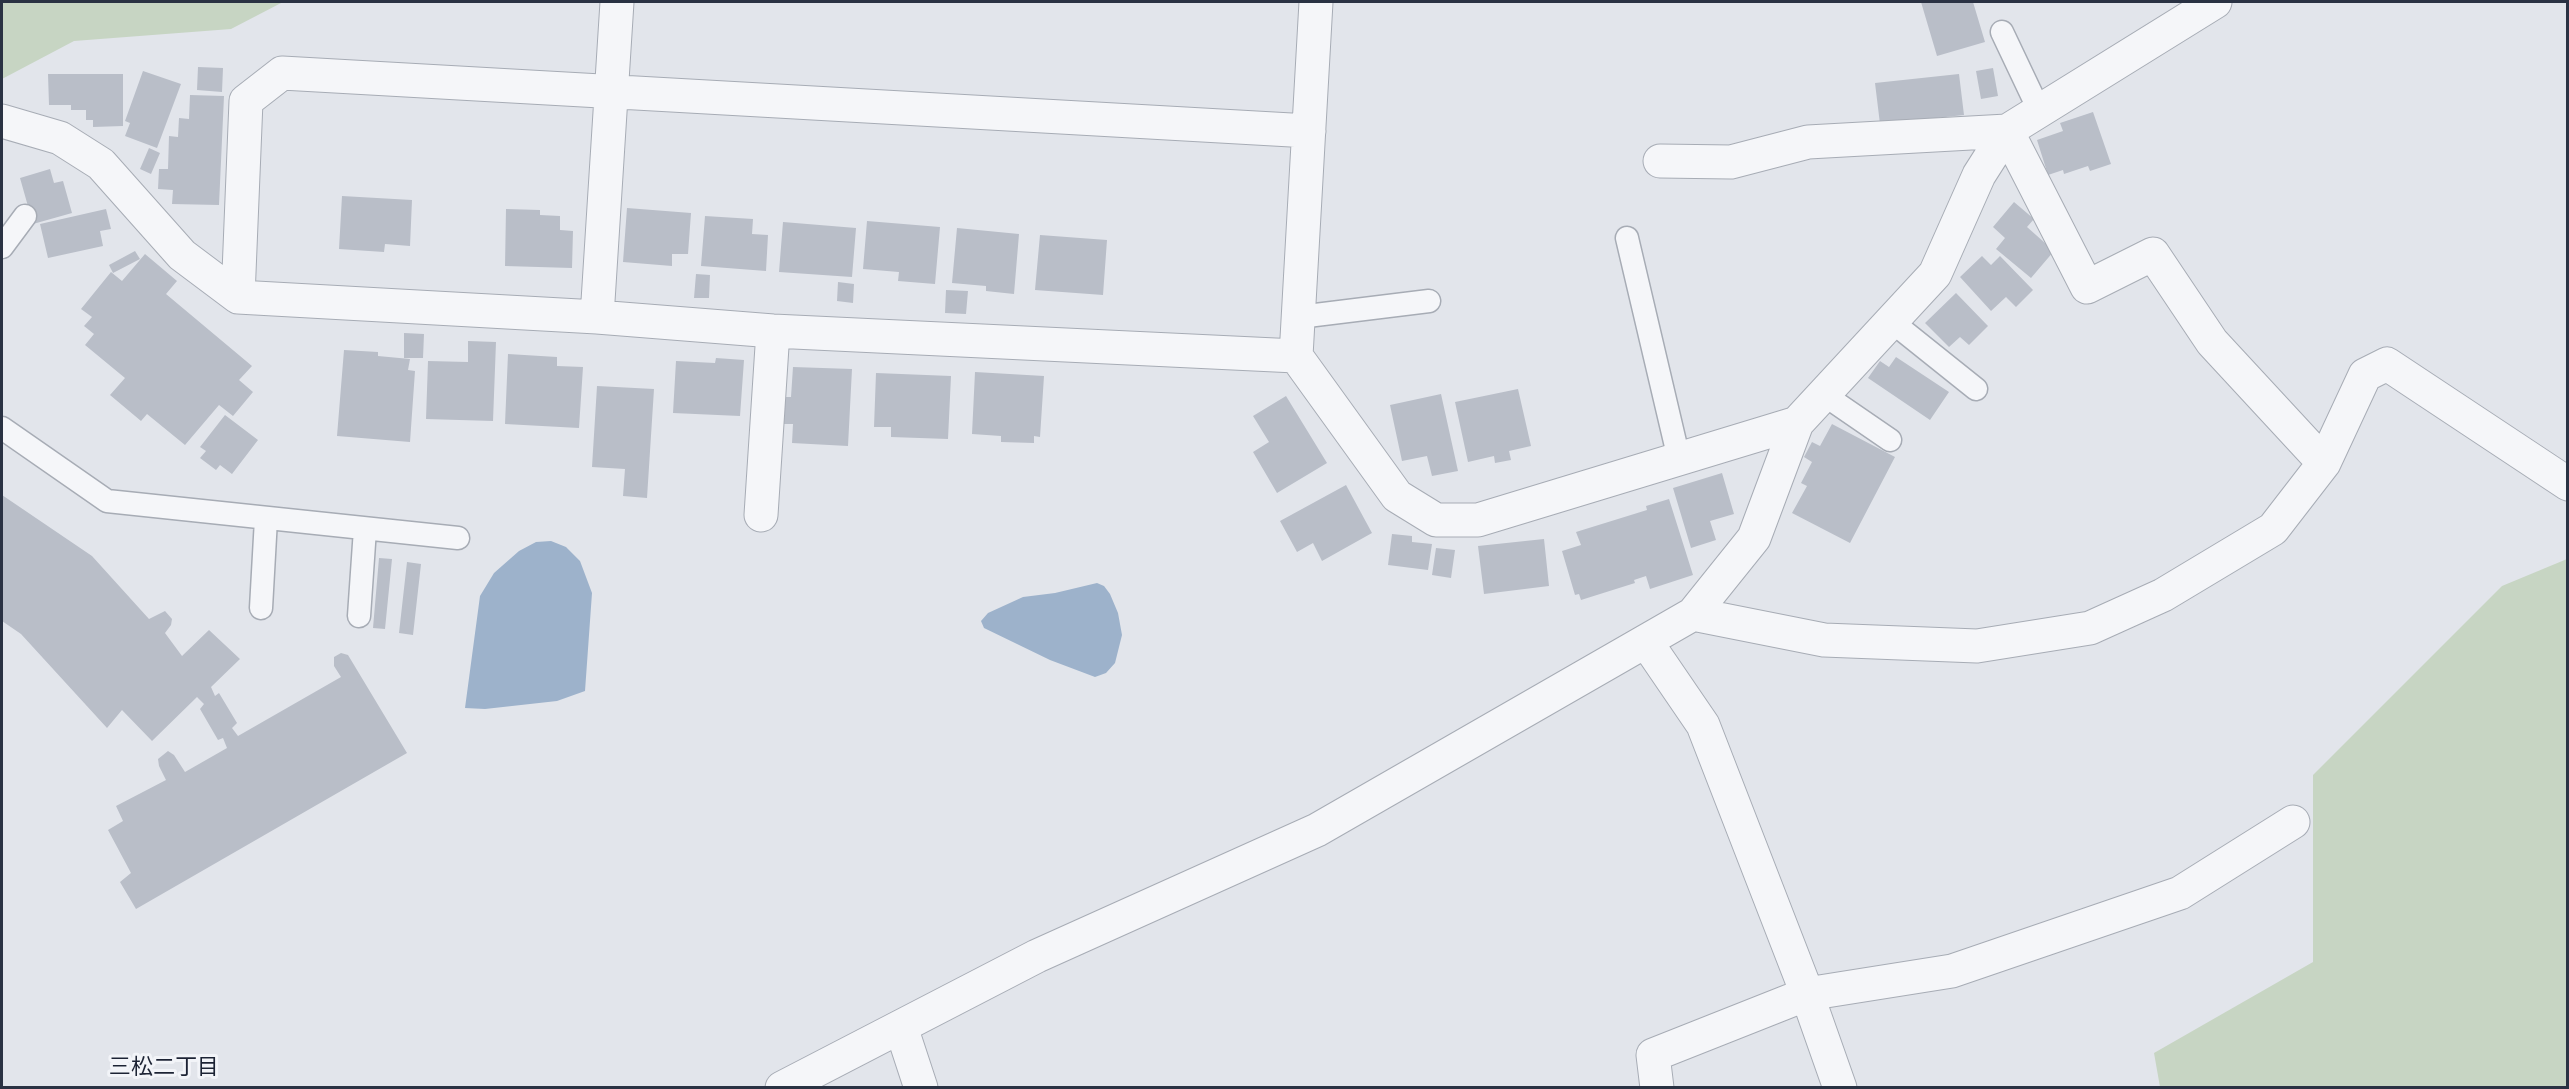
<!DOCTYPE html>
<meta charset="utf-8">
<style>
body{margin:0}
#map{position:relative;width:2569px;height:1089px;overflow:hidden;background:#e2e5eb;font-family:"Public Sans",sans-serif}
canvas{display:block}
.frame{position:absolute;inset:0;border:3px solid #2a3243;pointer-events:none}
</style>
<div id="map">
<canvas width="2569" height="1089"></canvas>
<div class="frame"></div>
</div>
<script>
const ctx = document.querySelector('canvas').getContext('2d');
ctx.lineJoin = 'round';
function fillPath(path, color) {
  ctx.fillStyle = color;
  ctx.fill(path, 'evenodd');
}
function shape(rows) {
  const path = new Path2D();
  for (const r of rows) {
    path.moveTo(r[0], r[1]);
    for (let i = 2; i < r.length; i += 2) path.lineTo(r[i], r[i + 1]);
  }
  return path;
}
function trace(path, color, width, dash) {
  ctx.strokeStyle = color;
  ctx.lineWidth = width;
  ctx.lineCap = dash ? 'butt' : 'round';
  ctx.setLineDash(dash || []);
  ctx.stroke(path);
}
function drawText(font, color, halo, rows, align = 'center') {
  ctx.font = font + ' "Public Sans","Noto Sans JP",sans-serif';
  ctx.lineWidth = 6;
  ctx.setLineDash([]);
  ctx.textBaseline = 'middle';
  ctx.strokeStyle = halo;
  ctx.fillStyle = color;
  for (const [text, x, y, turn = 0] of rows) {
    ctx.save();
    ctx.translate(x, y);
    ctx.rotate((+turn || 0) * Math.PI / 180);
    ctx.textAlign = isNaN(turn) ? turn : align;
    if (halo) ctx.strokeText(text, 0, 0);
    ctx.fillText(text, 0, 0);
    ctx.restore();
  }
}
fillPath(shape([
 [2,2,283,2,231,29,74,41,2,79],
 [2567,559,2567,1087,2160,1087,2154,1053,2313,962,2313,775,2502,586]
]), '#c7d5c3');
fillPath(shape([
 [551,541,566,547,580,561,592,593,585,691,557,701,485,709,465,708,480,596,494,573,519,551,536,542],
 [1097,583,1104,586,1110,594,1118,613,1122,635,1115,663,1106,673,1095,677,1050,660,984,628,981,621,988,613,1023,597,1055,593]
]), '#9db2cb');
fillPath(shape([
 [1921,2,1973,2,1985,42,1937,56],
 [198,67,223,68,222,92,197,90],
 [1993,68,1998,96,1981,99,1976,71],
 [143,71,181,84,157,148,125,136,130,123,125,121],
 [48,74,123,74,123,126,93,127,93,120,86,120,86,110,71,110,71,105,49,105],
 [1959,74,1964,115,1880,124,1875,83],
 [190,95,224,96,219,205,172,204,173,190,158,189,159,169,168,169,169,136,178,137,179,118,189,119],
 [2093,112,2111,164,2090,171,2088,166,2064,174,2063,170,2048,175,2037,140,2063,131,2060,123],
 [149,148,160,153,151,174,140,169],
 [50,169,54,183,63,181,72,213,33,224,20,178],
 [342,196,412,200,410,246,385,244,384,252,339,249],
 [2014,202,2034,219,2027,227,2054,251,2031,278,1996,249,2005,238,1993,227],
 [627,208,691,213,688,254,672,254,672,266,623,262],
 [106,209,111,229,100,231,103,246,48,258,40,224],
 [506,209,540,210,540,215,560,216,560,230,573,231,572,268,505,266],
 [705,216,753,219,752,234,768,235,766,271,701,266],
 [867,221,940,227,935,284,898,281,899,272,863,269],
 [783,222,856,228,852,277,779,272],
 [957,228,1019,234,1014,294,986,291,986,286,952,283],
 [1040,235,1107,240,1103,295,1035,290],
 [135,251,140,259,113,273,109,265],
 [145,254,177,281,166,294,252,366,239,380,253,392,233,416,219,405,185,445,147,414,141,421,110,395,125,378,85,345,94,334,84,326,92,317,81,309,111,272,122,281],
 [1982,256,1991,265,2000,256,2033,290,2016,307,2006,297,1991,311,1960,277],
 [696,274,710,275,709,298,694,298],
 [838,282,854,284,853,303,837,301],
 [946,290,968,291,966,314,945,313],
 [1956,293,1988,326,1969,345,1960,337,1949,347,1925,323],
 [404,333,424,334,423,358,404,358],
 [468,341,496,342,493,421,426,419,428,361,468,362],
 [344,350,378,352,378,356,410,359,408,370,415,371,410,442,337,436],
 [508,354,557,357,557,366,583,367,579,428,505,424],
 [1896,357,1949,392,1930,420,1868,378,1880,361,1889,367],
 [716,358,744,360,740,416,673,413,676,361,715,363],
 [793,367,852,369,848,446,792,443,793,424,784,424,785,397,791,397],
 [975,372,1044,376,1040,437,1034,436,1034,443,1001,442,1001,436,972,434],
 [876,373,951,376,948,439,891,437,891,427,874,427],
 [597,386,654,389,647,498,623,496,625,469,592,467],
 [1518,389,1531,446,1509,451,1511,460,1495,463,1494,456,1468,462,1455,402],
 [1441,394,1458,471,1432,476,1427,456,1402,461,1390,405],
 [1286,396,1327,463,1277,493,1253,452,1269,442,1253,416],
 [225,415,258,440,232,474,220,465,216,470,200,458,206,451,200,447],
 [1832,424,1895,457,1850,543,1792,513,1807,486,1801,483,1812,462,1804,457,1812,442,1820,446],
 [1722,473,1734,514,1710,521,1716,540,1691,548,1673,488],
 [1346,485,1372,533,1322,561,1313,543,1297,552,1280,521],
 [2,495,92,556,149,619,165,611,172,619,171,625,165,633,182,656,209,630,240,659,211,687,215,696,219,693,237,723,232,728,238,736,341,677,334,666,334,657,341,653,348,655,407,753,136,909,120,882,131,873,108,830,123,821,116,806,166,780,159,766,158,759,168,751,174,755,185,772,227,748,223,738,218,740,200,709,204,704,197,697,152,741,122,710,107,728,21,634,2,621],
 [1669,499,1693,575,1650,589,1646,576,1634,580,1635,583,1581,600,1579,594,1575,595,1562,551,1581,545,1576,532,1647,510,1646,506],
 [1392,534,1412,536,1412,542,1432,544,1428,570,1388,565],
 [1544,539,1549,586,1484,594,1478,546],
 [1436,548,1455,550,1451,578,1432,575],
 [379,558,392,559,385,629,373,628],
 [407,562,421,564,413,635,399,633]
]), '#b9bec8');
const service = shape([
 [2002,32,2039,110],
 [1627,238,1679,459],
 [2,247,25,216],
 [1299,317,1429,301],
 [1891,321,1976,389],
 [1823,394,1890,440],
 [2,428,107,501,458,538],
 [261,608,266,519],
 [359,616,365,529]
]);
const minor = shape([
 [2,121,60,138,101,164,182,255,238,297,597,317,773,331,1296,356,1397,496,1436,520,1478,520,1797,423],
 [1660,161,1731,162,1808,142,2007,131,2087,287,2153,254,2212,342,2324,463],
 [238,297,246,101,282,73,1309,131],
 [597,317,617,2],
 [1296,356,1316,2],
 [761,515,773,331],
 [1693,614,1824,640,1977,646,2090,628,2163,595,2273,529,2324,463,2365,375,2387,364,2568,484],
 [1647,643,1703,725,1803,983,1840,1088],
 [901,1027,921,1088],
 [782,1088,1037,956,1317,830,1693,614,1754,538,1797,423,1935,274,1979,175,2007,131,2215,2],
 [1657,1088,1653,1055,1807,994,1952,971,2180,893,2293,822]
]);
trace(service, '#a7acb5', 25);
trace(minor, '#a7acb5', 35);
trace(service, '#f5f6f9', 22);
trace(minor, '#f5f6f9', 33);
drawText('22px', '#1c2334', '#f2f4f8', [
 ["三松二丁目",164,1067]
]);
</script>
